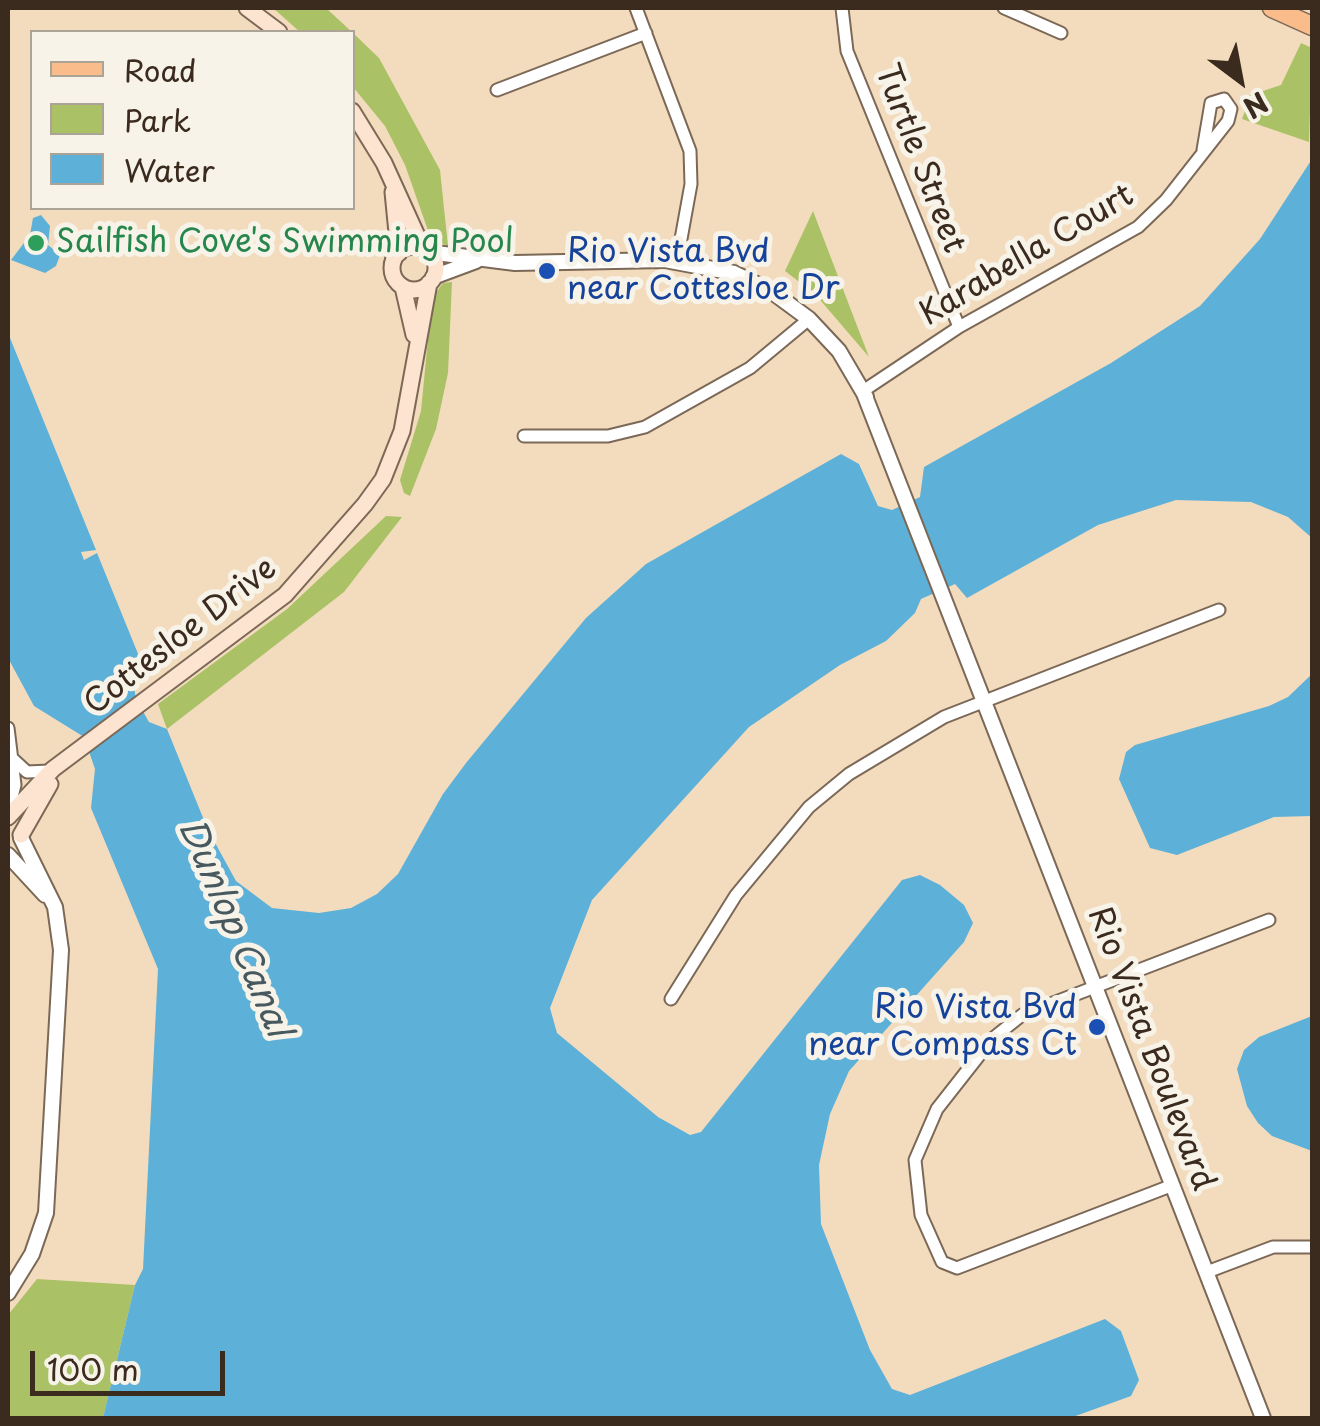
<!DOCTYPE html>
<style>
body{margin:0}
#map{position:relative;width:1320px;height:1426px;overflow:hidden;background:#f3dcbe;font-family:"Playpen Sans",sans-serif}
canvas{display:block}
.frame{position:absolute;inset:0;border:10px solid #3b2a1e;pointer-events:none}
.legend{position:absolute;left:30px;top:30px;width:325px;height:180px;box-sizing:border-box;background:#f7f3e8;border:2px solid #aca397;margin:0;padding:12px 18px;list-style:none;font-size:30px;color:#3b2a1e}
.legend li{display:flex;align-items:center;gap:20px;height:50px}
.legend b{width:50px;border:2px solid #aca397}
.north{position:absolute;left:1190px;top:30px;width:100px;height:100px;-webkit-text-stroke:8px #f7f3e8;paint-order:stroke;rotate:148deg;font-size:28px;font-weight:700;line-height:40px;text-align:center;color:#3b2a1e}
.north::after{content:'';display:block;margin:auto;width:35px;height:45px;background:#3b2a1e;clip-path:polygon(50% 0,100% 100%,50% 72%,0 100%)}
.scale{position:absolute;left:30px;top:1351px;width:195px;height:45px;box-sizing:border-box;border:5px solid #3b2a1e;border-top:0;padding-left:12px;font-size:30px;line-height:35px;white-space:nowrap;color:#3b2a1e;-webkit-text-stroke:8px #f7f3e8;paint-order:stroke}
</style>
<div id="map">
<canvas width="1320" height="1426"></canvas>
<div class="frame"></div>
<ul class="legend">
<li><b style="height:12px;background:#f9bc8a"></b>Road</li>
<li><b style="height:28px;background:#aac166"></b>Park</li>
<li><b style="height:28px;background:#5db0d8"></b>Water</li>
</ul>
<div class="north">N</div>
<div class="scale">100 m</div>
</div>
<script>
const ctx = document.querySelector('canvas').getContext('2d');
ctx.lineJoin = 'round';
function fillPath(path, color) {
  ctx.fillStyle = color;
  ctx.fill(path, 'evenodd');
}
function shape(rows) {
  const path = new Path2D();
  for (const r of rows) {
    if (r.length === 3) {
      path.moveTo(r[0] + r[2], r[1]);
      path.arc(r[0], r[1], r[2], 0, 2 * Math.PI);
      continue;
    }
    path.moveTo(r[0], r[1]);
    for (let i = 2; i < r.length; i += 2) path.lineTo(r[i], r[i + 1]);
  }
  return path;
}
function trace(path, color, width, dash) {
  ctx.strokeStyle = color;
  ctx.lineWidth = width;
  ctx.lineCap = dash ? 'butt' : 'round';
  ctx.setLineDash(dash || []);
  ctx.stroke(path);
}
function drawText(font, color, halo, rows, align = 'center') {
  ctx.font = font + ' "Playpen Sans",sans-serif';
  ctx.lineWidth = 10;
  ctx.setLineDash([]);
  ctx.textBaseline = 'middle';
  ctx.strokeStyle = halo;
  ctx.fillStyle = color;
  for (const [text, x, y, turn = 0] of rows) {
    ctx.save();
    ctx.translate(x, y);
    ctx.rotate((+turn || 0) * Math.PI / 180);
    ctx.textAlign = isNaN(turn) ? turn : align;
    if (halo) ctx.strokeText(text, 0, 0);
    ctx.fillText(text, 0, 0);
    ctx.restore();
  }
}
fillPath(shape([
 [273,8,326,8,352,32,300,32],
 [353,33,379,58,440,170,448,246,431,239,405,165,385,126,353,87],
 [1301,43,1312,48,1309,142,1242,119,1245,111,1239,99,1281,85],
 [813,211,869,357,815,294,785,271],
 [452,282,448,373,436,429,410,496,404,493,400,480,421,411,432,298,443,283],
 [386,516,402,517,344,592,167,729,158,704,287,609],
 [37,1279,135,1285,103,1418,8,1418,8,1315]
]), '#aac166');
fillPath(shape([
 [1312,159,1312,538,1288,517,1251,502,1176,500,1098,525,967,598,955,584,921,599,915,613,886,641,840,665,749,727,592,900,550,1008,557,1033,658,1117,690,1135,701,1132,902,880,920,875,940,885,964,905,973,923,964,942,849,1071,830,1114,819,1165,821,1224,870,1350,892,1389,910,1395,1105,1319,1121,1331,1139,1380,1131,1396,1070,1418,103,1418,135,1285,143,1269,158,969,91,808,95,769,84,737,34,706,8,658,8,333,96,550,81,552,84,560,97,553,143,666,133,682,136,699,149,722,167,729,208,830,236,881,272,908,319,913,351,908,377,894,398,874,443,794,466,763,586,618,646,564,841,454,859,464,878,506,892,510,920,497,924,467,1111,363,1200,306,1260,239],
 [41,215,50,226,48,245,60,255,56,266,45,273,11,260,30,235,33,218],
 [1312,674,1312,816,1274,817,1177,855,1150,848,1119,779,1126,752,1135,745,1269,706,1288,697],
 [1312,1016,1312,1151,1272,1136,1258,1123,1247,1106,1237,1069,1244,1050,1259,1037]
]), '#5db0d8');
const minor = shape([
 [636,8,690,151,691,184,677,261],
 [842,8,847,51,959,327],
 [1004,8,1061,33],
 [497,90,646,33],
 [863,391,959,327,1138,227,1166,200,1228,121,1231,109,1224,99,1211,103,1203,150],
 [524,436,608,436,645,427,750,368,809,319],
 [8,728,15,785,8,813],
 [14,760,27,772,49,771],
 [671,999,736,895,809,807,849,774,944,717,1219,610],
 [1173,1185,957,1268,942,1262,921,1215,915,1160,937,1109,992,1039,1022,1015,1269,920],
 [1207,1272,1273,1247,1312,1247]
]);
const tertiary = shape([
 [428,252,515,263,665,260,734,273,771,291,809,319,839,351,866,397],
 [433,277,476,261],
 [863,391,1263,1418],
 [8,855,45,895],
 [8,1293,32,1254,46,1213,61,950,55,907,21,838]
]);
const secondary = shape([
 [247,8,279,32],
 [352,111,384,163,423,249],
 [393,192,399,253],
 [414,268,22],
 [403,287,414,335],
 [8,817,53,769,285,595,365,504,383,479,402,431,429,283],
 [21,835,50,784]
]);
const primary = shape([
 [1272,8,1312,26]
]);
trace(minor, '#7b6856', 15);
trace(tertiary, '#7b6856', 18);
trace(secondary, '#7b6856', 19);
trace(primary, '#7b6856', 21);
trace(minor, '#fff', 11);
trace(tertiary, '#fff', 14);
trace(secondary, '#fde4d0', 15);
trace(primary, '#f9bc8a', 18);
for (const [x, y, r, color] of [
 [36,243,10,"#2e9e5b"],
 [547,271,10,"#1a4fb4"],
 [1097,1027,10,"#1a4fb4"]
]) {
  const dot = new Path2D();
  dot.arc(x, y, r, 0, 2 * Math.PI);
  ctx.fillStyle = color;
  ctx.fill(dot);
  trace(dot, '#f7f3e8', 4);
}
drawText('32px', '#3b2a1e', '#f7f3e8', [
 ["Turtle Street",919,159,69],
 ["Karabella Court",1027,256,-31],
 ["Cottesloe Drive",181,637,-38],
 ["Rio Vista Boulevard",1150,1049,69]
]);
drawText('32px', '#27864d', '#f7f3e8', [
 ["Sailfish Cove's Swimming Pool",56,243]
], 'left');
drawText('32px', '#164399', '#f7f3e8', [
 ["Rio Vista Bvd",567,253],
 ["near Cottesloe Dr",567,290],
 ["Rio Vista Bvd",1077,1009,"right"],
 ["near Compass Ct",1077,1046,"right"]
], 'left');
drawText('italic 35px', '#47595f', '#f7f3e8', [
 ["Dunlop Canal",233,928,67]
]);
</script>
